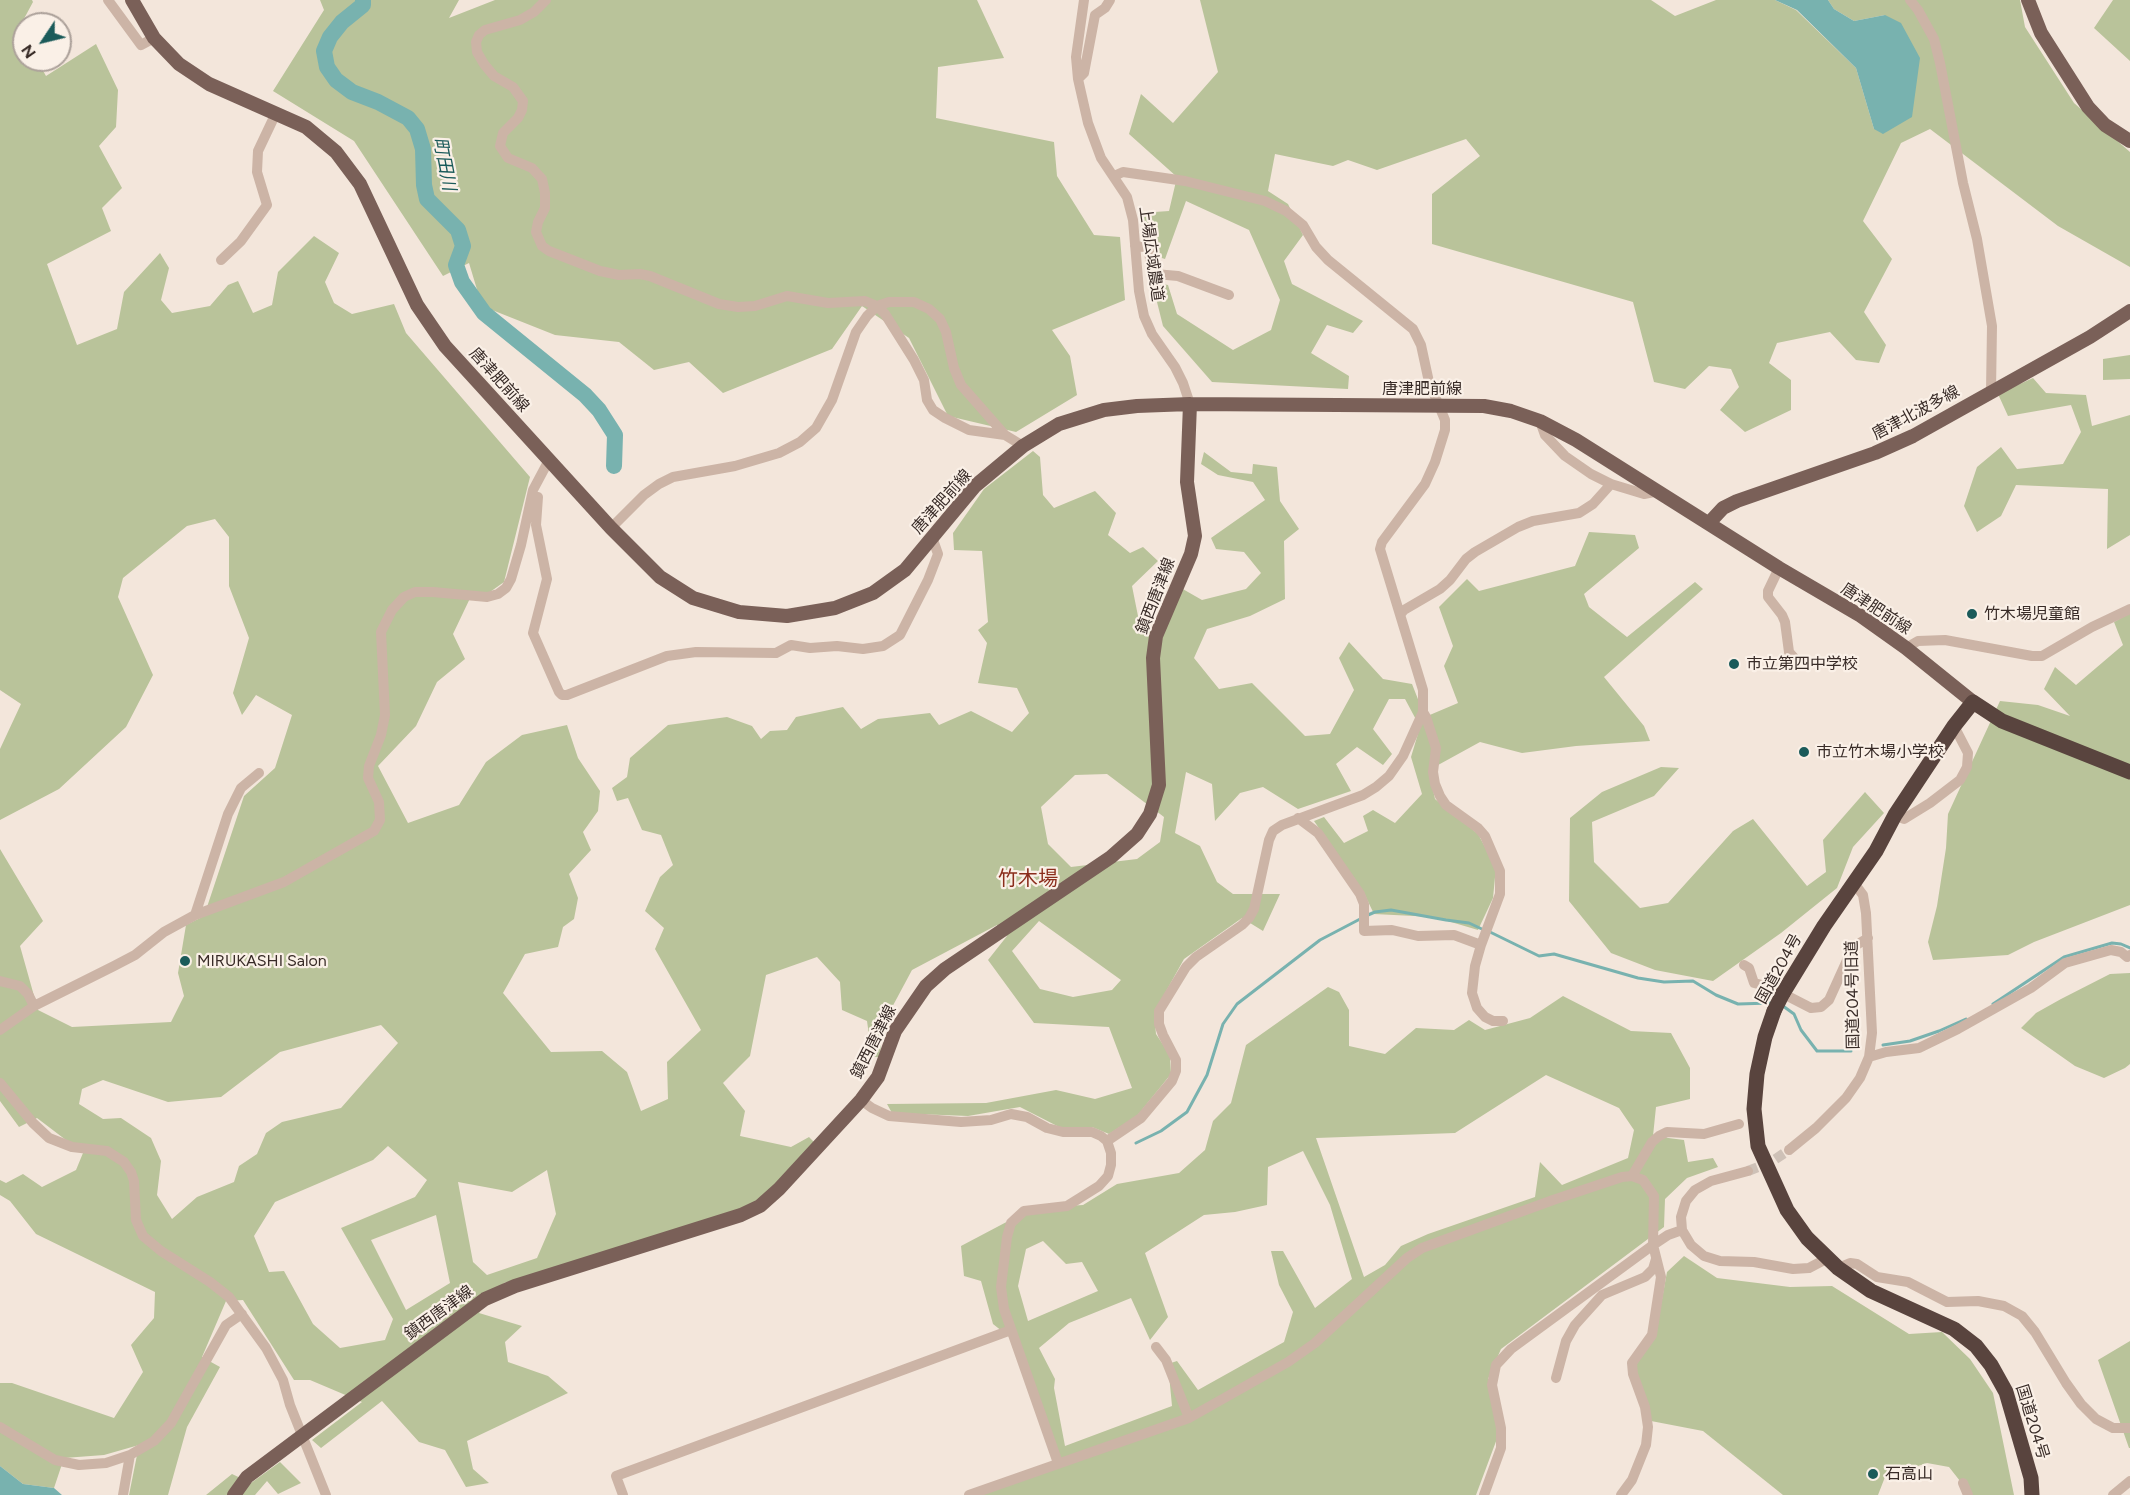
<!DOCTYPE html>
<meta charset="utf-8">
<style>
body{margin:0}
#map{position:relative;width:2130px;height:1495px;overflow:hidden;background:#f3e6db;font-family:Figtree,sans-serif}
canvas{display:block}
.north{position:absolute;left:12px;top:12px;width:60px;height:60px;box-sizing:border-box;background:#faf0e7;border:2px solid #aca19a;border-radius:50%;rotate:235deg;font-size:16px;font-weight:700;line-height:24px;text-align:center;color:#382b27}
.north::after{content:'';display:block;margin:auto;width:21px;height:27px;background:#1b5b5a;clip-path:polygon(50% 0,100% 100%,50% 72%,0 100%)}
</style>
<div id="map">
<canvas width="2130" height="1495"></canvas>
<div class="north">N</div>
</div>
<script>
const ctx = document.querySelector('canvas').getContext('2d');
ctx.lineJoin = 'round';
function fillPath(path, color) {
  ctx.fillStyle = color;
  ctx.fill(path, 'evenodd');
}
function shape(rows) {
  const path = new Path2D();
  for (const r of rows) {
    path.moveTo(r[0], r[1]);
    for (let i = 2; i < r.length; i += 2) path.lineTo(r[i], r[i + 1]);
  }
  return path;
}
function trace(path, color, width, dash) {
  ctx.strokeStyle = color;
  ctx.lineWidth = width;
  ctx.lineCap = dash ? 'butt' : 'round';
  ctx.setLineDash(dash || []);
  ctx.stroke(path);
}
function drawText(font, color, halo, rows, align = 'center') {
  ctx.font = font + ' Figtree,"Noto Sans JP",sans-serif';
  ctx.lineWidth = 4.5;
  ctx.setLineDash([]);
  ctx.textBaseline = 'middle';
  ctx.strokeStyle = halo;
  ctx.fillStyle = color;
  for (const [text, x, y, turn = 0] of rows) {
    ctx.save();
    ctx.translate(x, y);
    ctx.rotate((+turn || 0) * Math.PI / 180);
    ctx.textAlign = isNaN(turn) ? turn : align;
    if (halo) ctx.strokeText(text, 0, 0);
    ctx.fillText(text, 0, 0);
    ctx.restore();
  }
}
fillPath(shape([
 [0,0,32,0,33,2,19,28,24,37,24,60,37,60,46,76,96,44,118,90,116,127,99,146,122,188,102,208,111,231,47,264,77,345,117,329,124,292,160,253,169,268,161,300,172,313,210,306,228,285,238,281,253,313,272,305,278,272,314,236,339,253,325,282,334,303,352,314,394,304,406,333,530,477,504,582,490,592,473,592,453,634,465,659,437,682,416,726,378,766,408,823,459,805,486,762,522,735,567,725,578,758,600,791,598,811,583,832,591,850,569,874,578,898,574,919,563,927,558,947,525,954,503,993,551,1052,602,1051,627,1072,641,1111,668,1099,667,1062,701,1030,655,949,664,928,645,911,660,877,673,865,661,835,642,830,628,798,617,801,612,788,627,777,630,758,668,725,727,717,752,726,761,739,770,731,787,730,796,717,843,707,861,729,878,719,930,713,939,725,971,711,1012,732,1029,713,1017,688,978,683,987,643,978,630,988,622,982,551,954,550,953,533,984,489,1033,451,1040,457,1043,495,1054,508,1095,491,1116,513,1108,535,1130,553,1143,547,1158,561,1132,586,1140,626,1158,631,1181,588,1202,600,1246,589,1261,573,1244,552,1216,549,1211,538,1265,500,1253,482,1218,475,1201,464,1204,452,1231,472,1252,474,1253,464,1277,467,1280,501,1299,529,1284,541,1285,599,1250,616,1207,629,1194,658,1219,689,1252,683,1305,736,1330,734,1354,690,1339,658,1349,642,1383,679,1412,684,1425,717,1458,703,1444,666,1453,646,1439,607,1467,579,1479,591,1575,566,1589,532,1635,535,1639,548,1584,594,1589,607,1627,637,1695,582,1703,589,1604,677,1644,726,1650,741,1576,746,1522,753,1480,742,1429,770,1435,799,1478,834,1496,867,1493,898,1478,930,1434,917,1374,914,1363,891,1314,821,1324,817,1344,843,1368,831,1363,816,1373,810,1395,823,1422,794,1411,757,1420,727,1405,699,1389,699,1373,729,1392,754,1383,765,1357,747,1336,764,1351,791,1298,809,1263,787,1240,793,1215,821,1212,784,1186,772,1175,833,1200,846,1217,882,1233,894,1280,894,1263,931,1242,918,1184,959,1154,1013,1156,1034,1170,1055,1171,1074,1137,1116,1109,1134,1092,1127,1063,1129,1020,1107,968,1116,892,1113,887,1104,986,1103,1056,1090,1095,1099,1132,1088,1109,1027,1034,1023,988,960,1007,936,997,925,912,970,882,1026,880,1057,872,1057,867,1021,842,1010,840,982,817,957,766,975,750,1056,723,1083,745,1111,740,1136,791,1147,809,1137,816,1144,764,1197,734,1213,504,1283,479,1313,522,1326,505,1342,508,1362,548,1376,568,1393,467,1441,473,1469,489,1483,466,1487,445,1450,419,1442,382,1401,321,1448,312,1440,362,1402,310,1380,294,1380,243,1300,226,1301,202,1357,220,1367,187,1427,168,1495,129,1495,139,1445,104,1455,64,1458,54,1488,23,1484,0,1466,0,1383,12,1383,114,1418,143,1372,131,1345,154,1318,155,1292,36,1234,10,1201,0,1195,0,1180,6,1183,23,1174,42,1187,76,1170,83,1153,37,1118,19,1127,0,1101,0,849,43,921,20,946,38,1010,72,1027,171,1022,184,996,178,973,186,925,204,916,244,796,275,768,292,715,256,695,242,715,233,693,249,638,229,586,229,537,215,519,187,526,123,578,118,597,153,675,126,727,59,789,0,820,0,749,21,704,0,690],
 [1107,774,1164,817,1160,842,1137,859,1071,867,1048,844,1041,807,1075,775],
 [1039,921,1121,980,1112,990,1073,997,1040,989,1012,951],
 [381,1025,398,1043,341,1108,282,1122,266,1133,257,1154,239,1166,234,1182,197,1197,172,1219,157,1195,161,1161,151,1138,121,1118,103,1119,79,1104,82,1089,103,1080,168,1102,221,1097,280,1052],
 [388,1146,427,1180,415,1197,341,1228,393,1319,385,1340,340,1348,313,1324,284,1271,269,1272,254,1236,275,1202,373,1160],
 [547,1170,556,1214,537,1258,487,1275,473,1262,458,1182,512,1192],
 [436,1215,450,1283,406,1310,371,1240],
 [320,0,459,0,449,18,495,0,977,0,1004,58,938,67,936,118,1054,142,1057,176,1094,235,1120,237,1125,300,1052,330,1070,356,1077,395,1016,432,948,416,909,338,862,306,832,349,723,393,689,362,654,370,619,342,555,335,482,306,469,263,443,276,354,141,273,91,324,10],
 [1200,0,1651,0,1675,16,1716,0,1775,0,1796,10,1856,68,1874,129,1885,15,1854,21,1834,9,1828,0,2020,0,2025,27,2074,103,2130,152,2130,267,2058,226,1930,129,1901,143,1863,221,1892,259,1864,312,1886,345,1879,363,1856,360,1830,332,1777,343,1769,363,1791,380,1791,410,1745,432,1720,410,1739,387,1731,369,1709,366,1685,389,1654,382,1633,302,1432,244,1432,194,1480,156,1466,139,1377,170,1348,160,1333,166,1275,154,1268,191,1288,204,1303,235,1284,261,1292,284,1363,321,1353,333,1327,325,1311,353,1349,376,1348,389,1212,382,1163,326,1152,282,1168,285,1177,314,1233,350,1271,330,1280,300,1249,230,1186,201,1165,259,1146,253,1141,213,1169,211,1177,177,1129,134,1141,94,1173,123,1218,72],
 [2113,0,2130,0,2130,61,2094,28],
 [2130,355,2130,379,2103,380,2103,359],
 [2033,378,2046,393,2086,395,2092,426,2130,415,2130,535,2107,549,2108,489,2016,485,2001,516,1977,532,1964,506,1977,467,2001,447,2017,469,2063,464,2081,432,2071,405,2008,416,1998,394],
 [2130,613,2130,905,2034,942,2008,955,1933,960,1928,942,1937,906,1946,848,1948,814,2000,701,2038,705,2070,716,2044,689,2055,667,2076,685,2123,645,2114,622],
 [1661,767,1679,768,1654,796,1592,822,1594,862,1640,908,1668,903,1733,831,1753,819,1807,886,1826,872,1823,840,1865,792,1884,813,1853,847,1837,888,1781,933,1713,981,1655,970,1611,953,1569,901,1570,818,1602,792],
 [2130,973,2130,1064,2125,1068,2104,1078,2075,1066,2021,1028,2036,1013,2061,999,2110,974],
 [1328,987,1339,992,1349,1010,1349,1046,1385,1054,1416,1028,1454,1030,1469,1020,1485,1030,1530,1018,1563,996,1631,1031,1671,1033,1690,1068,1690,1099,1656,1107,1653,1136,1684,1140,1688,1162,1713,1158,1718,1167,1687,1178,1665,1199,1664,1227,1501,1349,1488,1379,1498,1436,1476,1495,966,1495,1057,1467,1017,1343,993,1324,981,1281,964,1276,961,1246,1033,1208,1083,1205,1117,1184,1179,1173,1205,1150,1213,1121,1231,1103,1246,1045],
 [1546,1075,1619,1108,1634,1130,1628,1158,1562,1185,1540,1162,1535,1197,1428,1234,1401,1246,1385,1265,1364,1277,1316,1138,1455,1133],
 [1303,1151,1330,1205,1352,1279,1315,1308,1283,1251,1271,1251,1279,1285,1293,1312,1284,1342,1198,1390,1177,1361,1168,1364,1172,1406,1065,1446,1054,1388,1055,1379,1039,1348,1069,1323,1131,1298,1150,1340,1168,1317,1145,1253,1204,1215,1235,1212,1267,1205,1268,1167],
 [1043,1241,1066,1264,1082,1262,1098,1291,1028,1321,1018,1286,1026,1249],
 [1684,1256,1717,1278,1790,1287,1832,1286,1909,1334,1942,1332,1970,1359,1993,1393,2014,1495,1971,1495,1949,1467,1927,1463,1885,1477,1878,1495,1783,1495,1703,1431,1651,1421,1628,1368,1655,1337,1667,1272],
 [2130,1341,2130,1448,2129,1448,2098,1360],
 [280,1462,301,1483,278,1494,267,1481,255,1495,206,1495,232,1474,251,1483]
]), '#b9c39a');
fillPath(shape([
 [1775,0,1828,0,1834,9,1854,21,1885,15,1901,23,1920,58,1912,117,1883,134,1874,129,1856,68,1797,10],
 [0,1466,23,1484,54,1488,62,1495,0,1495]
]), '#78b2af');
trace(shape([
 [1368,915,1375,912,1391,910,1446,920,1469,923,1484,930],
 [1490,932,1539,956,1554,954,1638,978,1664,982,1693,981,1716,995,1738,1004,1771,1003],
 [1993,1004,2064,957,2112,943,2121,944,2130,948],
 [1783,1006,1794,1014,1801,1030,1817,1051,1851,1051],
 [1883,1045,1910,1041,1939,1031,1966,1019],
 [1136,1143,1161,1131,1187,1112,1207,1075,1223,1024,1237,1004,1320,940,1362,918]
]), '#78b2af', 3);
trace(shape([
 [363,0,363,5,342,22,330,37,324,51,327,67,336,80,352,92,378,102,408,118,417,129,423,149,424,185,427,199,458,230,463,246,456,265,462,282,484,313,585,395,599,410,615,435,614,466]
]), '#78b2af', 16);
trace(shape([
 [1748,1171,1771,1162,1789,1150]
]), '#cec1b7', 10, [10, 5]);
trace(shape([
 [108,0,141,45,154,38],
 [546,0,534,12,520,20,485,30,479,35,476,42,477,52,484,64,494,76,513,87,523,101,522,110,518,118,503,133,500,146,508,158,532,168,542,179,545,193,545,208,538,222,536,232,542,246,549,251,600,271,619,275,640,274,650,276,719,304,738,307,755,306,787,296,828,303,865,301,877,306,885,314,914,360,924,380,927,400,933,410,945,418,969,430,1005,435],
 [1084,0,1076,57,1078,79,1088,123,1101,158,1127,197,1133,220,1139,291,1144,316,1152,334,1175,367,1183,383,1190,404],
 [1910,0,1918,10,1934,39,1940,63,1963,183,1977,239,1992,326,1991,391],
 [1078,79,1084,73,1095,15,1105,8,1110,0],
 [1135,246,1145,247,1149,250,1151,268,1155,274,1178,276,1229,295],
 [221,260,241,241,267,205,257,172,258,151,276,113],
 [1540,421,1545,435,1565,456,1591,474,1611,484],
 [538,497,536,525,547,579,533,633,559,692,562,695,567,695,667,656,696,652,776,653,791,645,810,648,837,646,863,649,883,646,900,635,928,580,938,554,932,537],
 [611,528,644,495,659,484,673,477,735,466,779,453,800,442,816,428,832,400,856,332,867,316,877,306,889,302,914,302,929,309,940,319,946,332,954,368,961,385,1005,435,1023,446],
 [1779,568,1768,591,1768,597,1782,615,1785,622,1789,652,1797,661],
 [1400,615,1404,610,1440,589,1450,580,1466,559,1475,552,1518,527,1533,521,1579,513,1593,504,1611,484,1644,494,1659,491],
 [1906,648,1918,641,1945,640,2032,656,2042,656,2092,627,2130,609],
 [1423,712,1426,717,1436,748,1433,772,1435,784,1440,796,1446,805,1478,828,1485,836,1500,871,1500,894,1481,945,1475,966,1472,993,1477,1008,1485,1017,1493,1021,1503,1021],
 [1895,815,1904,819,1930,803,1960,780,1967,767,1968,753,1954,726],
 [1298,818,1318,833,1360,894,1364,904,1364,931,1392,930,1418,936,1454,935,1481,945],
 [195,915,228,814,241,788,259,773],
 [1744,965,1749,968,1754,983,1770,987,1811,1008,1821,1007,1829,1000,1853,947,1868,938],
 [0,981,20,986,28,994,34,1006],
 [0,1030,34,1006,114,966,135,955,164,932,195,915,284,882,374,831,380,820,379,802,368,778,369,766,381,735,385,715,381,632,392,610,404,597,415,592,433,592,487,597,498,594,506,588,511,579,521,545,533,490,549,460],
 [1869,1057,1886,1052,1919,1048,1958,1029,2031,988,2065,963,2111,950,2121,952,2127,957,2130,955],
 [0,1083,33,1123,49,1138,72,1147,107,1151,124,1162,131,1172,134,1181,136,1220,143,1236,161,1251,210,1282,229,1297,266,1348,283,1380,290,1405,326,1495],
 [861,1100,872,1108,889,1116,961,1122,991,1120,1011,1114,1027,1117,1047,1128,1063,1132,1092,1132,1101,1136,1107,1141,1111,1153,1111,1165,1108,1176,1099,1186,1067,1206,1024,1211,1011,1223,1007,1237,1001,1287,1004,1309,1058,1463],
 [1107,1141,1141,1118,1172,1081,1176,1071,1176,1060,1163,1035,1159,1024,1159,1011,1186,967,1196,957,1242,925,1249,918,1254,909,1269,840,1273,831,1282,825,1363,795,1376,787,1389,776,1403,756,1423,712,1423,690,1380,549,1382,542,1425,484,1435,462,1445,430,1445,420,1429,382,1421,345,1413,329,1328,260,1316,247,1303,225,1286,211,1265,201,1185,181,1123,172,1114,176],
 [1789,1150,1816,1128,1846,1098,1860,1078,1869,1057,1872,1033,1866,913,1863,895,1854,883],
 [1748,1171,1711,1181,1695,1190,1686,1201,1681,1217,1682,1230,1691,1245,1704,1256,1720,1261,1754,1262,1793,1269,1809,1268,1826,1259],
 [1632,1176,1652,1142,1659,1136,1667,1132,1704,1134,1739,1124],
 [1838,1268,1850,1263,1857,1264,1877,1277,1908,1282,1947,1302,1978,1301,2004,1306,2022,1316,2035,1332,2066,1383,2081,1404,2096,1419,2113,1428,2130,1428],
 [1156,1347,1166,1360,1189,1418],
 [1556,1378,1566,1341,1575,1325,1602,1295,1645,1277,1653,1269,1656,1259],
 [0,1427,55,1460,79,1465,106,1463,130,1455,154,1441,171,1423,226,1325,242,1314],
 [1963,1483,1968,1495],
 [123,1495,130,1455],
 [623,1495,616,1476,1011,1330],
 [969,1495,1189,1418,1288,1362,1315,1343,1407,1258,1422,1248,1553,1200,1622,1177,1632,1176,1643,1180,1654,1196,1653,1245,1661,1277,1652,1335,1632,1363,1633,1374,1645,1407,1648,1427,1646,1445,1632,1480,1621,1495],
 [1484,1495,1501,1448,1501,1428,1492,1385,1496,1365,1511,1349,1653,1245,1668,1235,1682,1230],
 [2113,1495,2130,1481]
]), '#ccb4a6', 10);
trace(shape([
 [132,0,154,38,179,64,209,84,306,127,336,152,360,184,417,305,445,346,611,528,660,577,693,598,739,612,787,616,835,608,873,593,905,570,975,486,1023,446,1059,424,1104,410,1137,406,1190,404,1484,406,1511,411,1540,421,1576,440,1779,568,1861,616,1906,648,1973,702],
 [2028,0,2041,33,2088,107,2105,125,2130,141],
 [1709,523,1723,508,1737,501,1875,453,1913,436,2090,337,2130,311],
 [234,1495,247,1477,485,1299,515,1286,741,1215,760,1206,779,1189,861,1100,878,1077,895,1031,926,986,945,969,1111,857,1137,834,1150,814,1159,785,1153,658,1156,636,1191,554,1195,536,1187,482,1190,404]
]), '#7a6058', 14);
trace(shape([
 [1783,993,1824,926,1876,851,1895,815,1954,726,1973,702,2002,721,2130,772],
 [1774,1011,1765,1037,1757,1074,1754,1109,1758,1146,1787,1210,1807,1238,1838,1268,1871,1291,1954,1329,1976,1346,1991,1365,2006,1392,2031,1478,2032,1495]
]), '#59443e', 15);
trace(shape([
 [1774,1011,1783,993]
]), '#59443e', 15);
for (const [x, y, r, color] of [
 [1972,614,6,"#1b5b5a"],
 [1734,664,6,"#1b5b5a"],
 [1804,752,6,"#1b5b5a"],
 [185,961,6,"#1b5b5a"],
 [1873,1474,6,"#1b5b5a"]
]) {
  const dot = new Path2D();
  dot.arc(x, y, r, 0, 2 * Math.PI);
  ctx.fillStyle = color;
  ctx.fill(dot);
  trace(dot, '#faf0e7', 2);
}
drawText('16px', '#382b27', '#faf0e7', [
 ["上場広域農道",1151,254,82],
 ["唐津肥前線",499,380,48],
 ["唐津肥前線",1422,389],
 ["唐津北波多線",1916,413,-28],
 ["唐津肥前線",942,502,-48],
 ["鎮西唐津線",1156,596,-69],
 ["唐津肥前線",1876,609,33],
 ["国道204号",1779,969,-61],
 ["国道204号旧道",1853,995,-91],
 ["鎮西唐津線",874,1042,-63],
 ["鎮西唐津線",439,1313,-36],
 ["国道204号",2032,1422,73]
]);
drawText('16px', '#382b27', '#faf0e7', [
 ["竹木場児童館",1984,614],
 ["市立第四中学校",1746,664],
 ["市立竹木場小学校",1816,752],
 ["MIRUKASHI Salon",197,961],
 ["石高山",1885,1474]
], 'left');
drawText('italic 18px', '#1b5b5a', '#faf0e7', [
 ["町田川",444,164,79]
]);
drawText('20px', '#8b2d1c', '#faf0e7', [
 ["竹木場",1028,879]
]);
</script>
